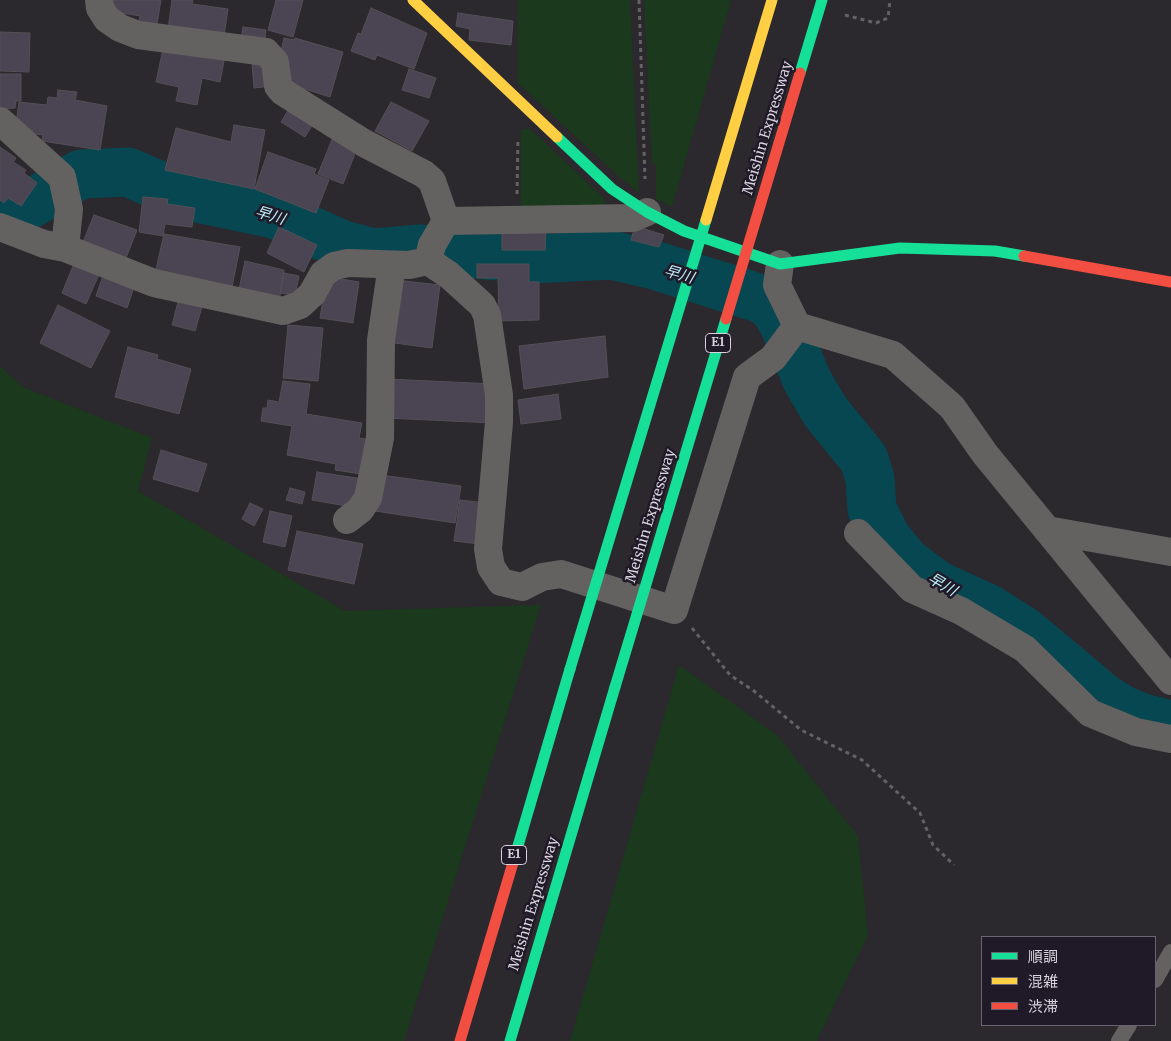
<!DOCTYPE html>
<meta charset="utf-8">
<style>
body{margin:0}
#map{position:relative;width:1171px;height:1041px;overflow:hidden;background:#2b282e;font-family:Merriweather,"Noto Sans JP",serif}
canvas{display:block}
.legend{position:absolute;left:981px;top:936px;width:175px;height:90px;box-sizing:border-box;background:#201a28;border:1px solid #6a6471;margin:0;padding:6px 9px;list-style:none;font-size:15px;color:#d8d4de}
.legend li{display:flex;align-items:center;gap:10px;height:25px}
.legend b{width:25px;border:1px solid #6a6471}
</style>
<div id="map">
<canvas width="1171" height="1041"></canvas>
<ul class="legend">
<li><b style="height:6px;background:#16e098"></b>順調</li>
<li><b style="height:6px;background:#ffcf43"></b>混雑</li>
<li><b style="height:6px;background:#f24e42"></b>渋滞</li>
</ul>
</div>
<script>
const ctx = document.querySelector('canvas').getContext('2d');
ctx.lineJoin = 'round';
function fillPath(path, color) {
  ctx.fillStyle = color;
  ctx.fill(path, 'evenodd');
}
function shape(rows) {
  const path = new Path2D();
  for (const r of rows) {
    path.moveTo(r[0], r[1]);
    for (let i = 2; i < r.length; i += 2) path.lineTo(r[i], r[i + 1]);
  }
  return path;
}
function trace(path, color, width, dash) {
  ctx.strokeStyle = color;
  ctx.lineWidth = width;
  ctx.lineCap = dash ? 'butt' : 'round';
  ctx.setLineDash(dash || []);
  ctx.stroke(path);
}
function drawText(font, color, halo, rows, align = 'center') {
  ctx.font = font + ' Merriweather,"Noto Sans JP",serif';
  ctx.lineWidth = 5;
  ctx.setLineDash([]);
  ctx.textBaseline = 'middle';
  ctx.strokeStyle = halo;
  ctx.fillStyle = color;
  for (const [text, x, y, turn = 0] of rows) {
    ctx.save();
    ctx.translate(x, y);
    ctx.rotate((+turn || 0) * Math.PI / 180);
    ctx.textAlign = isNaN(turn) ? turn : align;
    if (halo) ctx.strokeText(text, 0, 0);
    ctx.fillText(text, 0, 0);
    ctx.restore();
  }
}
fillPath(shape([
 [518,0,630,0,639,193,616,174,518,83],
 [644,0,731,0,672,207,656,199,656,164,652,163],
 [529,128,604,198,608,212,521,213,521,130],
 [0,366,23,387,152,438,138,491,345,611,541,605,404,1041,0,1041],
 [679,665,777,735,858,836,868,935,817,1041,570,1041]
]), '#1b391c');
trace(shape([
 [0,213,3,214,27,206,81,174,128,172,178,194,274,214,343,245,373,253,420,249,532,259,611,255,654,265,765,300,777,312,785,327,807,380,825,411,864,459,870,479,872,509,886,537,906,562,937,585,989,609,1025,632,1105,699,1123,710,1143,718,1171,725]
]), '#074751', 49);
const building = shape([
 [111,0,161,0,156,30,138,26,140,16,110,11,111,0],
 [172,0,193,0,192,4,228,9,224,36,168,29,172,0],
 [276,0,303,0,293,37,268,30,276,0],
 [371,8,427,33,414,69,377,55,375,60,351,51,358,33,361,34,371,8],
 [458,13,513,21,511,45,469,40,470,29,456,26,458,13],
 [243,27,266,30,264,45,241,41,243,27],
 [0,32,30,33,29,72,0,71,0,32],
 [284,38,294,40,295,38,343,52,330,97,289,84,292,77,281,73,287,53,281,51,284,38],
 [163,49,225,56,220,82,202,78,197,105,176,101,179,87,156,82,163,49],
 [269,62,272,86,254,88,252,64,269,62],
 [409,69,436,78,429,98,402,90,409,69],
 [0,74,21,74,21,101,16,101,15,108,0,109,0,74],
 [58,90,77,92,75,100,107,106,100,150,42,141,43,135,15,131,19,102,47,105,48,97,57,98,58,90],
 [391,102,429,121,412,151,375,131,391,102],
 [292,104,316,119,305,137,281,122,292,104],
 [234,125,265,130,254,189,165,170,176,128,231,142,234,125],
 [333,137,358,146,343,184,318,174,333,137],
 [0,147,16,158,13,162,26,170,24,173,37,183,21,206,8,198,4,203,0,200,0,147],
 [268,152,316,169,314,174,329,180,316,213,255,189,268,152],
 [143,197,168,199,167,204,195,208,192,227,165,224,163,236,139,232,143,197],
 [94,215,137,230,126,258,83,242,94,215],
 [635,226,664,235,659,247,631,240,635,226],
 [279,227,317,245,304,272,267,253,279,227],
 [502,227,546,228,545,250,502,250,502,227],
 [164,234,240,247,231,292,154,278,164,234],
 [75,261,100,272,86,304,62,293,75,261],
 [245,261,284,270,279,302,238,294,245,261],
 [477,264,529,264,529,282,539,282,539,320,499,321,498,278,477,278,477,264],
 [105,270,136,281,127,308,96,296,105,270],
 [284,273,299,276,295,295,280,293,284,273],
 [329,277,359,282,353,323,320,318,323,299,326,300,329,277],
 [395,280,440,285,432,348,387,342,395,280],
 [180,294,204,300,195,331,172,325,180,294],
 [58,305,110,331,91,368,40,343,58,305],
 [288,325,323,328,318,381,283,378,288,325],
 [605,336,608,377,524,389,519,346,605,336],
 [128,347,158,355,157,359,191,369,179,414,115,397,128,347],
 [387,379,495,384,494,423,386,418,387,379],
 [283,381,310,384,306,414,362,423,359,438,372,440,368,475,335,470,336,464,287,455,292,426,261,421,263,408,267,408,268,400,279,402,283,381],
 [558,394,561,419,521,424,518,400,558,394],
 [161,450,207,464,198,492,153,479,161,450],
 [317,472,363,479,358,508,312,500,317,472],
 [381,475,461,486,455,523,375,511,381,475],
 [290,488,305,492,302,504,286,500,290,488],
 [460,500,486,503,480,544,454,541,460,500],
 [250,503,263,509,254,526,242,519,250,503],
 [270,511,292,516,285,547,263,542,270,511],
 [297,531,363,544,354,584,288,570,297,531]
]);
fillPath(building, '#4b4453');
trace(building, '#535056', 1);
trace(shape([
 [639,0,645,179],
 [845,15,876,23,888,18,890,0],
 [517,194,518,138],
 [692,628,730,675,754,691,801,730,862,760,920,813,933,845,954,865]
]), '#646263', 3, [4, 4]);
trace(shape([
 [1155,980,1171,952],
 [1119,1041,1129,1025]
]), '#646260', 16);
trace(shape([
 [99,0,100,8,107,19,120,28,138,35,266,52,275,62,278,86,283,92,364,143,424,174,432,181,446,221],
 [0,121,62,177,69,209,65,248],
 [0,227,44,244,65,248,154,283,283,311,300,305,312,294,323,274,334,266,348,263,409,265,428,261,432,245,446,221,633,218,647,212],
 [428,261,449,275,482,305,487,315,499,395,499,422,488,549,491,567,501,582,522,587,542,577,561,574,674,610,747,377,773,358,797,326],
 [780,264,777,285,797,326,893,355,952,407,985,454,1171,681],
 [347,520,360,510,368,498,380,438,381,340,392,265],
 [1047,530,1171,552],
 [858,533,912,589,961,611,1025,649,1090,713,1136,732,1171,739]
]), '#646260', 28);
trace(shape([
 [557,137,612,189,647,212,684,231,780,264,900,248,995,251,1024,256],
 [515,856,570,669],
 [510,1041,615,687]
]), '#16e098', 11);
trace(shape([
 [413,0,557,137]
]), '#ffcf43', 11);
trace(shape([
 [1024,256,1171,282],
 [460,1041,515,856]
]), '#f24e42', 11);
trace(shape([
 [800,73,822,0],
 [570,669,706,220],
 [615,687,726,319]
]), '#16e098', 11);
trace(shape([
 [706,220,772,0]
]), '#ffcf43', 11);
trace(shape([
 [726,319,800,73]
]), '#f24e42', 11);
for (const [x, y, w] of [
 [718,343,25],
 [514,855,25]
]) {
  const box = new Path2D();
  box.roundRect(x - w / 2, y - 9.5, w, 19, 4);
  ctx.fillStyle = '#201a28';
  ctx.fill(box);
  trace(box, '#d8d4de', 1);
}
drawText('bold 12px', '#d8d4de', null, [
 ["E1",718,343],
 ["E1",514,855]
]);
drawText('14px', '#d8d4de', '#201a28', [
 ["Meishin Expressway",768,128,-73],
 ["Meishin Expressway",651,516,-73],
 ["Meishin Expressway",534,904,-73]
]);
drawText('italic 15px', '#baeef9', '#201a28', [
 ["早川",270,216,17],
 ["早川",679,275,16],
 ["早川",942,585,30]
]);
</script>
